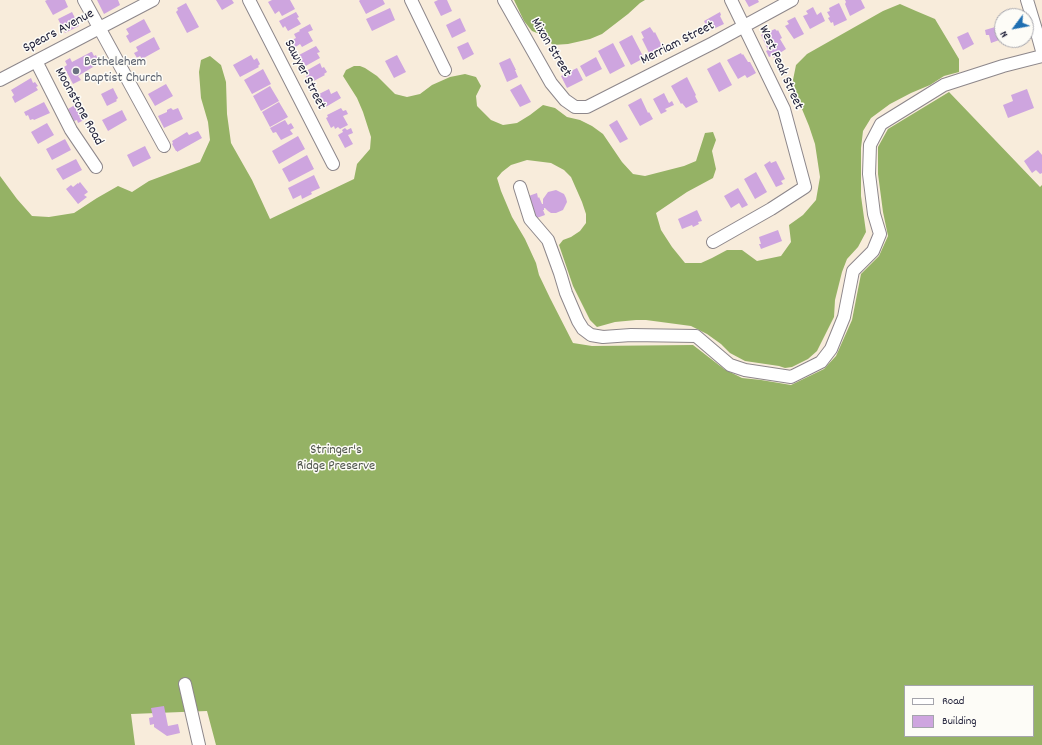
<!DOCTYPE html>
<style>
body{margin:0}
#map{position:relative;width:1042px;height:745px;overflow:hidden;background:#f8ecdb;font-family:Dekko,sans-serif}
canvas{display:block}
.legend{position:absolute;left:904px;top:685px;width:130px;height:52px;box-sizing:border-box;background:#fdfcf7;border:1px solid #a5a5ac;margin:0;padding:5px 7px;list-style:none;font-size:12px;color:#22223b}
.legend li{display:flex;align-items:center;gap:8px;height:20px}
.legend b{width:20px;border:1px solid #a5a5ac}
.north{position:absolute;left:994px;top:8px;width:40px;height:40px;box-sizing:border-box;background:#fdfcf7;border:1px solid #a5a5ac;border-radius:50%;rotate:238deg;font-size:11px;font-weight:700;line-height:16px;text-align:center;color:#22223b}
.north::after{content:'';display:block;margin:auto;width:14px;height:18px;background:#1f6fb2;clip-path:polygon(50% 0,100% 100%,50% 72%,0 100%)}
</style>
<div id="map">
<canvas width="1042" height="745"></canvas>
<ul class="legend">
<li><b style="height:5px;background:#fff"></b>Road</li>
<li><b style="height:11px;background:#cea5df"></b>Building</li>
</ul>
<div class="north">N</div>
</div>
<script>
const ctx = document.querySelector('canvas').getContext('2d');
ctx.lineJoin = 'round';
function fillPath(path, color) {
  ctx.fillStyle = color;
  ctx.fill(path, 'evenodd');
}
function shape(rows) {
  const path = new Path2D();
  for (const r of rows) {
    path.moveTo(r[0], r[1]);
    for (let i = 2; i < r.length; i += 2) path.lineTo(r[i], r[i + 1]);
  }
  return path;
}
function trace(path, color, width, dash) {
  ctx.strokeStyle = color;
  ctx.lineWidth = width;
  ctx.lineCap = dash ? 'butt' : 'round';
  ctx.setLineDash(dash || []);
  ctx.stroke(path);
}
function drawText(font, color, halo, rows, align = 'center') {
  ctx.font = font + ' Dekko,sans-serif';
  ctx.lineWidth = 3;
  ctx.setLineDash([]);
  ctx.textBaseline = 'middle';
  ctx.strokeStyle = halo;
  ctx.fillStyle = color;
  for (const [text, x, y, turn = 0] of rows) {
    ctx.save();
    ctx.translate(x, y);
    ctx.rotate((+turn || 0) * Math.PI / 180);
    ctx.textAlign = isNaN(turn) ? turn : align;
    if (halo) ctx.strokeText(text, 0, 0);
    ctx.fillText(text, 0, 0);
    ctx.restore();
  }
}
fillPath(shape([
 [514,0,645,0,640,3,628,14,602,34,590,39,568,44,553,45,542,35,532,31,524,21],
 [900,4,916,11,935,19,959,59,959,72,944,76,930,85,911,93,890,104,871,118,863,131,861,148,861,196,866,232,858,247,847,259,842,272,835,300,834,317,817,351,808,359,792,367,785,368,779,366,745,361,730,353,721,344,707,334,691,326,646,320,636,320,615,322,597,327,590,320,573,286,559,245,563,240,571,237,580,231,586,223,586,214,582,202,571,177,564,170,551,163,527,160,511,165,502,172,497,178,501,191,512,217,525,239,536,263,539,275,550,298,573,343,592,346,693,345,724,369,742,378,761,380,791,385,824,369,836,356,852,320,861,274,879,256,888,236,883,212,878,174,878,147,888,129,949,92,1040,187,1042,185,1042,745,216,745,207,711,131,714,135,745,0,745,0,176,17,199,32,216,49,217,74,213,97,198,118,186,132,192,149,181,200,162,210,140,208,122,201,98,199,72,201,60,210,56,221,65,226,82,227,114,231,143,252,180,270,219,354,179,357,164,370,149,371,137,363,112,357,98,343,76,346,70,354,66,360,66,365,68,377,76,395,94,407,97,420,94,432,85,450,77,465,74,476,77,481,86,476,96,477,106,491,120,503,125,517,123,530,115,543,105,555,108,567,117,580,120,592,126,603,134,622,162,633,174,645,176,684,166,696,161,705,133,713,132,716,140,712,151,716,169,713,178,687,192,656,213,661,230,672,247,685,263,701,263,712,258,727,250,742,250,757,261,781,256,791,242,789,225,803,215,816,200,820,177,815,144,809,126,797,97,793,80,796,65,807,54,883,11],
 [905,686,1033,686,1033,736,905,736]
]), '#95b265');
fillPath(shape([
 [47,0,65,0,68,7,53,15,45,1],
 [97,0,118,0,120,5,104,14],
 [216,0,232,0,234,3,222,10],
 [272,0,290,0,295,9,282,16,279,11,275,14,268,2],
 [360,0,383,0,385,4,366,14,359,1],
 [438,0,447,0,452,11,441,16,434,2],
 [745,0,758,0,759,2,749,7],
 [845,0,861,0,865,8,850,16,845,4,846,2],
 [186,3,199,27,187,33,176,12,178,10,177,8],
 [839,3,847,20,834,26,833,22,831,23,828,18,830,17,827,12,830,11,829,8],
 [813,7,817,15,821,12,825,21,810,29,803,16,808,14,806,11],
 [390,8,395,20,372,31,366,19],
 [72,12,79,26,65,33,58,19],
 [296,12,299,17,297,18,301,24,288,31,285,26,283,28,279,21],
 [720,12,721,15,720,16,724,24,709,31,704,21],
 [795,17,804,34,794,39,785,26,789,24,787,21],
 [460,18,466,31,452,38,446,25],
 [144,19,151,32,130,43,126,36,129,34,126,29],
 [310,24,313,30,308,32,313,41,302,47,300,44,294,48,290,41,296,38,294,34,300,31,299,30],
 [1002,25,1002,39,991,43,989,35,986,35,985,30],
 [650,27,654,33,655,32,663,48,650,55,642,39,644,38,641,32],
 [775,29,777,31,778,30,782,38,780,39,786,49,780,53,781,55,774,58,773,55,769,57,766,51,768,50,761,35],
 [968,32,974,44,963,50,957,37],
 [632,35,644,58,631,65,619,42],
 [154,37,160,49,142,59,140,56,137,58,134,53,138,51,136,47],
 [468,42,474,54,463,60,457,47],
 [613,43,625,66,610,74,598,51],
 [316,46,320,52,317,53,320,58,302,68,297,60,301,59,299,55],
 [91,52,92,52,94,56,96,55,98,60,96,61,98,64,78,76,81,80,73,84,64,67,67,65,65,61,70,58,72,62],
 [741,53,742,55,743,54,748,62,750,62,756,73,747,78,745,75,738,79,727,60],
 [251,55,254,60,257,58,260,64,258,66,259,67,240,77,233,65],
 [397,55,406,72,394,78,385,61],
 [596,57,602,69,586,77,580,66],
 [510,58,516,70,515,70,518,77,507,82,499,63],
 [720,62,732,85,719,92,707,69],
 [320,63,322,68,324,67,327,72,324,74,325,75,310,83,306,76,308,74,306,71],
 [577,68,583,80,567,88,561,76],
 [263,69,271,84,252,94,244,80],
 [687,77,696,95,695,96,698,102,686,108,682,103,681,104,671,86],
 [31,78,33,83,35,82,38,86,36,87,38,90,15,103,12,97,14,95,11,90],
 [166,84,173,96,155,106,148,94],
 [521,84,531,102,520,107,510,90],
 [270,86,279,101,261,111,253,96],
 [113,88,118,98,116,100,117,101,107,106,101,94],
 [329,89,331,94,337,91,341,98,324,108,322,104,319,105,317,100,319,99,317,95],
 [1027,89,1034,108,1008,118,1003,105,1013,101,1011,95],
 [664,93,669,103,672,101,674,105,665,109,667,111,661,114,653,99],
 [641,98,648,113,649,112,653,119,640,126,628,105],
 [44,102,50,113,34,120,33,119,30,120,28,115,26,116,24,112],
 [80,102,88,118,78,123,77,120,74,121,68,109],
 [279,102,288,117,270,127,262,112],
 [171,108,173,110,178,108,183,119,164,128,158,116,167,112,167,110],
 [341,108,343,111,346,110,348,114,343,116,348,125,340,129,338,127,335,129,334,126,331,128,326,118,328,117,327,115],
 [122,110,127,120,108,131,102,120],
 [285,120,288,125,291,123,294,128,290,130,293,134,281,140,276,132,273,133,270,128],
 [617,120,628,139,620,143,609,125],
 [47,123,54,135,38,144,31,132],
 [345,128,347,130,351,128,353,133,348,135,353,144,345,148,338,135,343,132,342,130],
 [198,131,202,138,177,152,177,151,176,151,172,144,173,143,172,141,187,132,189,135],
 [298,136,305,149,279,164,272,151],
 [65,139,71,150,52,160,46,149],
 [145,146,151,158,133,167,127,155],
 [1038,150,1042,155,1042,173,1040,174,1036,170,1032,173,1024,161],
 [307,155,314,169,289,182,282,169],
 [76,159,82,170,63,180,56,169],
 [770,161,771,163,776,161,785,179,781,181,783,184,776,187,764,165],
 [756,172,767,192,755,199,744,179],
 [314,175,320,188,311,192,312,194,302,199,301,195,293,199,288,188],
 [80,182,88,192,84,195,87,197,78,204,66,189,71,185,73,187,78,183,78,184],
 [738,188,748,205,742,208,739,203,731,208,724,196],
 [556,190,564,194,566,198,567,202,563,210,556,213,551,213,548,211,545,208,544,208,544,210,543,210,545,215,534,219,526,197,537,193,538,198,539,197,542,204,543,204,543,199,548,192],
 [697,210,702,221,698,222,699,224,693,227,692,225,682,229,678,219],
 [778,230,782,241,761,249,759,244,761,244,759,237],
 [164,706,168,726,178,724,180,733,167,736,154,727,154,724,150,725,149,718,153,717,151,708]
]), '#cea5df');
const minor = shape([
 [84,0,164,146],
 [249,0,333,164],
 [411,0,445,70],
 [504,0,551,83,565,100,575,107,587,107,713,43,792,0],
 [1027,0,1037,33,1042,51],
 [36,61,71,130,96,167],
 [0,80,153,0],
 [520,187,530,219,548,240,560,273,566,293,578,321,583,329,591,335,603,337,631,335,696,336,730,365,745,370,791,377,821,362,831,349,844,317,853,271,873,251,880,234,874,214,869,174,870,145,881,124,944,85,1003,66,1042,56],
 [713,242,771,209,805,187,784,109,731,0],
 [185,684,199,745]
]);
trace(minor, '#8d878b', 14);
trace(minor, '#fff', 12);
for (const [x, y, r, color] of [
 [76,71,4,"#6b7280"]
]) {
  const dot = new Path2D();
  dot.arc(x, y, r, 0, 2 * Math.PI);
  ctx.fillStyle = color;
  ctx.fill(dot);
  trace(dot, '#fdfcf7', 1.5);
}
drawText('14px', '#22223b', '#fdfcf7', [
 ["Spears Avenue",59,32,-28],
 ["Merriam Street",678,44,-27],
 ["Mixon Street",550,48,59],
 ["West Peak Street",780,68,66],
 ["Sawyer Street",304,75,63],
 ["Moonstone Road",78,107,61]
]);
drawText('14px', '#5b616d', '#fdfcf7', [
 ["Bethelehem",84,63],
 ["Baptist Church",84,79]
], 'left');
drawText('14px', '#50564c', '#fdfcf7', [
 ["Stringer's",336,451],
 ["Ridge Preserve",336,467]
]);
</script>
